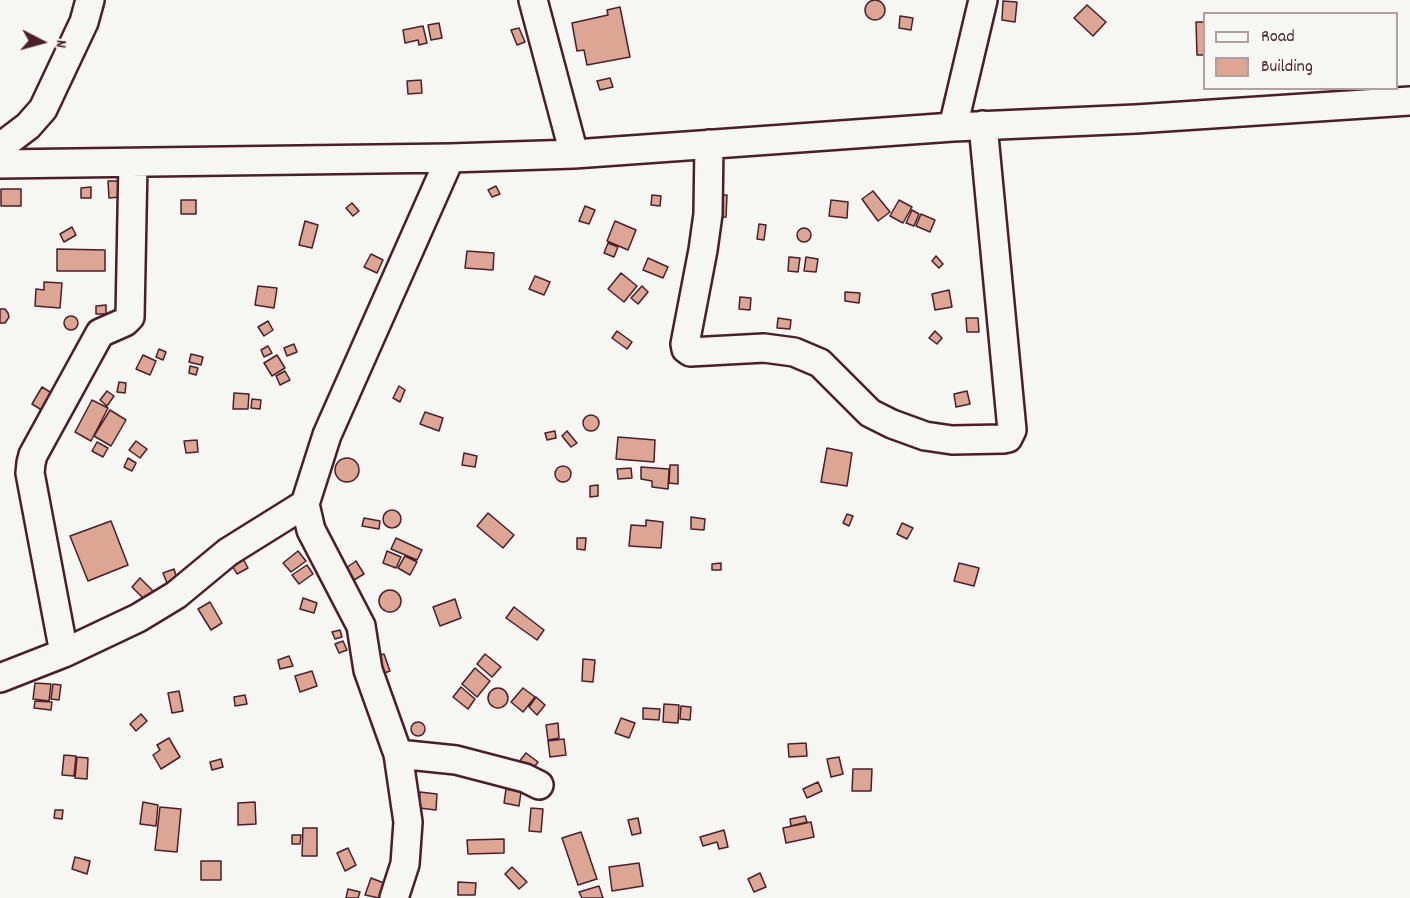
<!DOCTYPE html>
<style>
body{margin:0}
#map{position:relative;width:1410px;height:898px;overflow:hidden;background:#f6f6f2;font-family:Dekko,sans-serif}
canvas{display:block}
.legend{position:absolute;left:1203px;top:12px;width:195px;height:78px;box-sizing:border-box;background:#f6f6f2;border:2px solid #b1a0a2;margin:0;padding:8px 10px;list-style:none;font-size:18px;color:#4a1f2b}
.legend li{display:flex;align-items:center;gap:12px;height:30px}
.legend b{width:30px;border:2px solid #b1a0a2}
.north{position:absolute;left:12px;top:12px;width:60px;height:60px;-webkit-text-stroke:4px #f6f6f2;paint-order:stroke;rotate:96deg;font-size:16px;font-weight:700;line-height:24px;text-align:center;color:#4a1f2b}
.north::after{content:'';display:block;margin:auto;width:21px;height:27px;background:#4a1f2b;clip-path:polygon(50% 0,100% 100%,50% 72%,0 100%)}
</style>
<div id="map">
<canvas width="1410" height="898"></canvas>
<ul class="legend">
<li><b style="height:8px;background:#f6f6f2"></b>Road</li>
<li><b style="height:16px;background:#dca594"></b>Building</li>
</ul>
<div class="north">N</div>
</div>
<script>
const ctx = document.querySelector('canvas').getContext('2d');
ctx.lineJoin = 'round';
function fillPath(path, color) {
  ctx.fillStyle = color;
  ctx.fill(path, 'evenodd');
}
function shape(rows) {
  const path = new Path2D();
  for (const r of rows) {
    if (r.length === 3) {
      path.moveTo(r[0] + r[2], r[1]);
      path.arc(r[0], r[1], r[2], 0, 2 * Math.PI);
      continue;
    }
    path.moveTo(r[0], r[1]);
    for (let i = 2; i < r.length; i += 2) path.lineTo(r[i], r[i + 1]);
  }
  return path;
}
function trace(path, color, width, dash) {
  ctx.strokeStyle = color;
  ctx.lineWidth = width;
  ctx.lineCap = dash ? 'butt' : 'round';
  ctx.setLineDash(dash || []);
  ctx.stroke(path);
}
const building = shape([
 [875,10,10],
 [1003,1,1017,2,1015,22,1002,20,1003,1],
 [1087,5,1106,22,1093,36,1074,18,1087,5],
 [620,7,630,57,587,65,584,50,577,51,572,23,608,15,607,10,620,7],
 [900,16,913,18,911,30,899,28,900,16],
 [1196,22,1204,22,1204,55,1197,55,1196,22],
 [439,23,442,38,431,40,428,25,439,23],
 [423,26,427,43,419,45,418,40,405,43,403,30,423,26],
 [519,28,525,42,517,45,511,30,519,28],
 [610,78,613,87,600,90,597,81,610,78],
 [421,80,422,93,408,94,407,81,421,80],
 [108,181,120,181,121,197,109,198,108,181],
 [496,186,500,194,492,197,488,190,496,186],
 [91,187,91,198,81,198,81,188,91,187],
 [1,189,21,189,21,206,1,206,1,189],
 [873,191,890,212,878,221,862,199,873,191],
 [652,195,661,196,660,206,651,205,652,195],
 [715,195,727,195,726,217,715,218,715,195],
 [181,200,196,200,196,214,181,214,181,200],
 [831,200,848,202,847,218,829,216,831,200],
 [899,200,912,207,903,223,890,216,899,200],
 [352,203,359,211,353,216,346,208,352,203],
 [585,206,595,210,589,224,579,221,585,206],
 [912,210,919,214,914,226,906,223,912,210],
 [921,214,935,220,930,232,916,226,921,214],
 [305,221,318,225,312,248,299,245,305,221],
 [615,221,636,230,628,250,607,241,615,221],
 [759,224,766,225,764,240,757,239,759,224],
 [72,227,76,235,64,242,60,234,72,227],
 [804,235,7],
 [608,243,618,247,614,257,604,253,608,243],
 [57,249,105,250,105,271,57,271,57,249],
 [467,251,494,253,493,270,465,268,467,251],
 [371,254,383,260,377,273,364,267,371,254],
 [936,256,943,264,939,268,932,261,936,256],
 [789,257,800,258,798,272,788,271,789,257],
 [806,257,818,259,816,272,804,271,806,257],
 [648,258,668,267,663,278,643,270,648,258],
 [621,273,637,286,624,302,608,289,621,273],
 [535,276,550,282,544,295,529,289,535,276],
 [44,282,62,283,60,308,35,306,36,289,44,290,44,282],
 [258,286,277,288,274,308,255,305,258,286],
 [642,286,648,292,638,304,631,298,642,286],
 [949,290,952,307,935,310,932,294,949,290],
 [845,292,860,293,859,303,845,301,845,292],
 [740,297,751,298,750,310,739,309,740,297],
 [106,305,106,314,96,314,96,306,106,305],
 [0,309,5,309,8,313,9,317,5,323,0,323,0,309],
 [71,323,7],
 [778,318,791,320,790,329,777,328,778,318],
 [966,318,978,318,979,332,967,332,966,318],
 [268,321,273,330,264,336,258,327,268,321],
 [617,331,632,342,627,349,612,338,617,331],
 [935,331,942,338,937,344,929,338,935,331],
 [294,344,297,352,287,356,284,348,294,344],
 [268,346,272,353,264,357,261,350,268,346],
 [159,349,166,352,163,360,156,357,159,349],
 [191,354,203,357,201,365,189,362,191,354],
 [143,355,156,361,150,375,136,369,143,355],
 [277,355,285,368,272,376,264,363,277,355],
 [190,366,198,368,196,375,189,373,190,366],
 [285,371,290,380,280,385,276,376,285,371],
 [119,382,126,383,125,393,117,392,119,382],
 [399,386,405,390,400,402,393,398,399,386],
 [42,387,58,397,48,414,32,404,42,387],
 [107,391,114,396,107,406,100,400,107,391],
 [967,391,970,404,956,407,954,394,967,391],
 [234,393,249,394,248,409,233,409,234,393],
 [252,399,261,400,260,409,251,408,252,399],
 [92,400,108,408,91,441,75,432,92,400],
 [110,410,126,420,111,446,94,436,110,410],
 [425,412,443,418,439,431,420,424,425,412],
 [591,423,8],
 [555,431,556,438,547,440,545,433,555,431],
 [567,431,577,443,571,447,562,436,567,431],
 [618,437,655,440,654,462,616,459,618,437],
 [197,440,198,452,186,453,184,441,197,440],
 [136,441,147,449,140,458,129,450,136,441],
 [97,442,108,448,103,457,92,451,97,442],
 [827,448,852,453,847,486,821,482,827,448],
 [464,453,477,456,475,467,462,465,464,453],
 [347,470,12],
 [128,458,136,463,132,471,124,467,128,458],
 [670,465,678,465,678,484,669,483,670,465],
 [563,474,8],
 [641,467,669,469,668,489,652,487,652,481,641,479,641,467],
 [631,468,632,478,618,479,617,469,631,468],
 [598,485,598,496,590,497,590,486,598,485],
 [392,519,9],
 [488,513,514,535,503,548,477,526,488,513],
 [847,514,853,516,849,526,843,523,847,514],
 [691,517,705,519,704,530,691,529,691,517],
 [364,518,380,521,379,529,362,526,364,518],
 [646,520,663,522,661,548,629,546,631,525,646,526,646,520],
 [111,521,128,565,88,581,70,536,111,521],
 [902,523,913,528,907,539,897,534,902,523],
 [396,538,422,550,417,560,391,549,396,538],
 [577,538,586,538,585,550,577,549,577,538],
 [298,551,306,561,291,572,283,563,298,551],
 [387,551,401,557,396,568,383,563,387,551],
 [240,553,248,568,237,574,229,560,240,553],
 [405,556,417,562,410,575,398,568,405,556],
 [356,561,364,574,354,580,346,568,356,561],
 [721,563,721,570,712,570,712,564,721,563],
 [959,563,979,568,974,586,954,581,959,563],
 [307,565,313,574,299,584,292,575,307,565],
 [174,569,177,579,167,583,163,573,174,569],
 [140,578,154,592,145,600,132,587,140,578],
 [390,601,11],
 [303,598,317,603,314,613,300,609,303,598],
 [455,599,461,618,440,626,433,607,455,599],
 [210,602,222,623,211,630,198,609,210,602],
 [514,607,544,630,537,640,506,618,514,607],
 [340,630,342,637,335,639,332,632,340,630],
 [343,641,347,650,339,653,335,644,343,641],
 [384,654,390,671,379,675,373,657,384,654],
 [485,654,501,667,492,677,477,664,485,654],
 [289,656,293,666,280,669,278,660,289,656],
 [583,659,595,660,593,682,582,681,583,659],
 [475,668,490,681,477,697,462,684,475,668],
 [312,671,317,686,300,692,295,676,312,671],
 [35,683,51,684,49,701,33,699,35,683],
 [53,684,61,685,59,700,51,699,53,684],
 [461,687,475,699,468,709,453,697,461,687],
 [498,698,10],
 [523,688,535,697,523,712,511,702,523,688],
 [179,691,183,711,172,713,168,693,179,691],
 [245,695,247,704,235,706,234,697,245,695],
 [536,697,545,705,537,715,529,707,536,697],
 [35,701,52,702,51,710,34,708,35,701],
 [664,704,679,705,678,723,663,722,664,704],
 [681,706,691,707,690,720,680,719,681,706],
 [643,708,660,709,659,720,643,719,643,708],
 [141,714,147,721,136,731,130,724,141,714],
 [621,718,635,723,629,738,615,733,621,718],
 [418,729,7],
 [558,723,559,738,548,740,546,725,558,723],
 [169,738,180,757,161,769,153,755,160,750,157,745,169,738],
 [564,739,566,755,550,757,548,741,564,739],
 [806,743,807,756,789,757,788,744,806,743],
 [526,753,538,762,527,777,514,768,526,753],
 [64,755,76,756,74,776,62,775,64,755],
 [77,757,88,758,87,779,75,778,77,757],
 [839,757,843,774,831,777,827,759,839,757],
 [221,759,223,767,212,770,210,762,221,759],
 [853,769,872,769,871,791,852,791,853,769],
 [818,782,822,791,807,798,803,789,818,782],
 [506,789,521,792,519,806,504,803,506,789],
 [420,792,437,794,436,810,419,808,420,792],
 [143,802,158,805,156,826,140,824,143,802],
 [255,802,256,824,238,825,238,803,255,802],
 [160,807,181,809,177,852,155,850,160,807],
 [531,808,543,809,541,832,529,831,531,808],
 [55,810,63,810,62,819,54,818,55,810],
 [805,816,807,822,791,826,790,819,805,816],
 [638,818,641,833,632,835,628,820,638,818],
 [811,822,814,837,786,843,783,828,811,822],
 [303,828,317,828,317,856,302,856,303,828],
 [724,830,728,847,719,849,717,842,703,846,700,837,724,830],
 [581,832,597,879,578,885,562,838,581,832],
 [292,835,301,835,300,844,292,844,292,835],
 [504,839,504,853,468,854,467,840,504,839],
 [348,848,356,865,345,871,337,853,348,848],
 [75,857,90,861,87,874,72,869,75,857],
 [201,861,221,861,221,880,201,880,201,861],
 [639,863,643,886,612,891,609,867,639,863],
 [512,867,527,882,519,889,505,874,512,867],
 [760,873,766,887,754,892,748,879,760,873],
 [371,878,384,883,379,898,365,895,371,878],
 [458,882,476,883,475,895,458,895,458,882],
 [599,886,603,898,582,898,579,892,599,886],
 [348,889,360,892,358,898,346,898,348,889]
]);
fillPath(building, '#dca594');
trace(building, '#4a1f2b', 1.5);
const minor = shape([
 [533,0,574,154],
 [953,127,983,0],
 [709,144,708,214,703,250,685,344,686,349,690,352,764,348,794,352,820,363,870,413,892,424,925,436,952,440,1003,439,1008,438,1012,430,983,125],
 [3,145,28,126,43,109,84,22,90,0],
 [0,164,450,158,574,154,953,127,1136,119,1410,101],
 [305,504,327,435,450,158],
 [64,653,30,473,31,463,33,455,100,333,125,322,130,317,133,163],
 [0,678,64,653,138,618,176,595,228,552,305,504,311,530,361,626,368,670,398,754],
 [394,898,405,864,408,822,398,754,456,760,525,778,539,785]
]);
trace(minor, '#4a1f2b', 32);
trace(minor, '#f6f6f2', 27);
</script>
